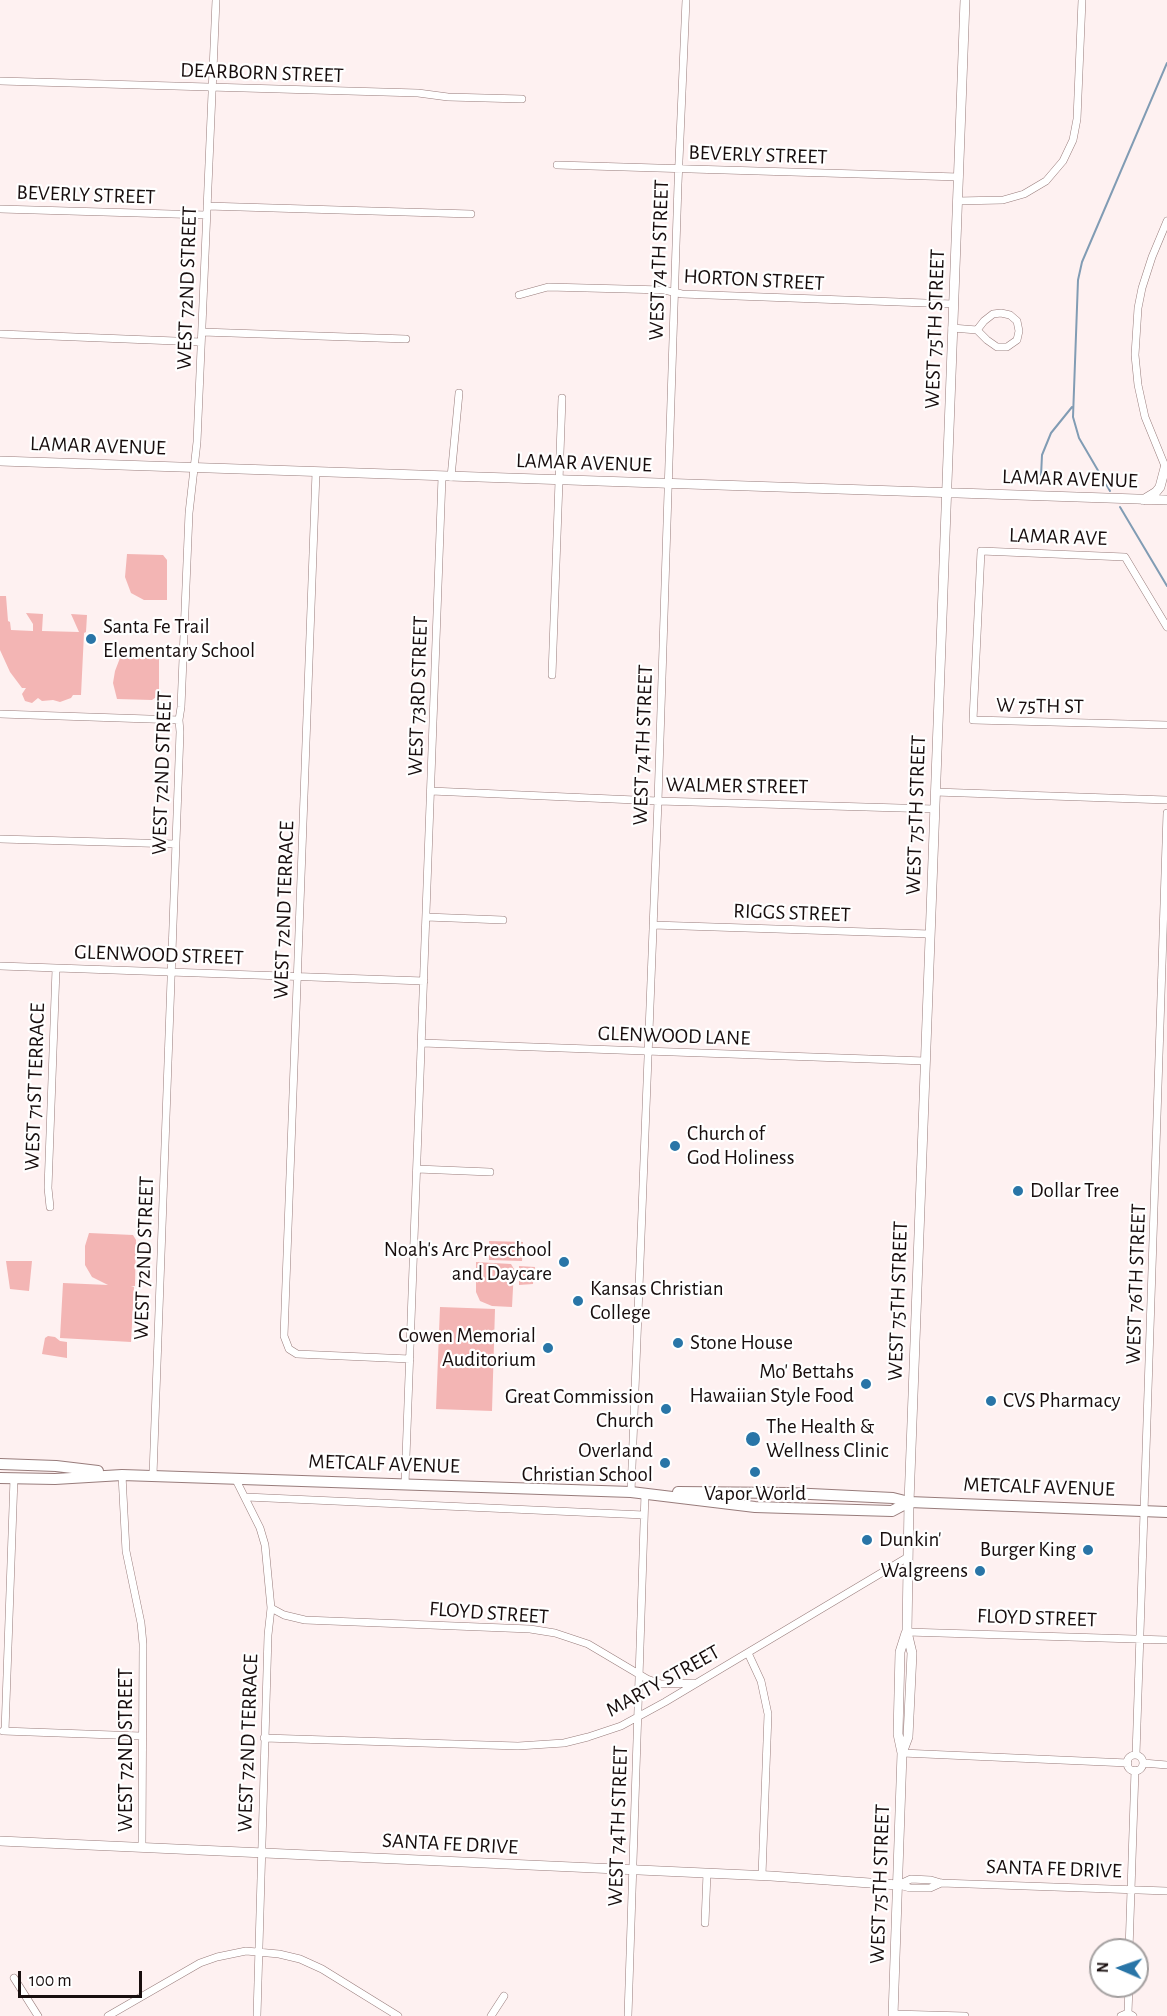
<!DOCTYPE html>
<style>
body{margin:0}
#map{position:relative;width:1167px;height:2016px;overflow:hidden;background:#fef1f1;font-family:"Alegreya Sans",sans-serif}
canvas{display:block}
.north{position:absolute;left:1089px;top:1938px;width:60px;height:60px;box-sizing:border-box;background:#fff;border:2px solid #a39f9f;border-radius:50%;rotate:272deg;font-size:16px;font-weight:700;line-height:24px;text-align:center;color:#180e0e}
.north::after{content:'';display:block;margin:auto;width:21px;height:27px;background:#2975a7;clip-path:polygon(50% 0,100% 100%,50% 72%,0 100%)}
.scale{position:absolute;left:18px;top:1971px;width:124px;height:27px;box-sizing:border-box;border:3px solid #180e0e;border-top:0;padding-left:8px;font-size:18px;line-height:21px;white-space:nowrap;color:#180e0e;-webkit-text-stroke:4px #fff;paint-order:stroke}
</style>
<div id="map">
<canvas width="1167" height="2016"></canvas>
<div class="north">N</div>
<div class="scale">100 m</div>
</div>
<script>
const ctx = document.querySelector('canvas').getContext('2d');
ctx.lineJoin = 'round';
function fillPath(path, color) {
  ctx.fillStyle = color;
  ctx.fill(path, 'evenodd');
}
function shape(rows) {
  const path = new Path2D();
  for (const r of rows) {
    if (r.length === 3) {
      path.moveTo(r[0] + r[2], r[1]);
      path.arc(r[0], r[1], r[2], 0, 2 * Math.PI);
      continue;
    }
    path.moveTo(r[0], r[1]);
    for (let i = 2; i < r.length; i += 2) path.lineTo(r[i], r[i + 1]);
  }
  return path;
}
function trace(path, color, width, dash) {
  ctx.strokeStyle = color;
  ctx.lineWidth = width;
  ctx.lineCap = dash ? 'butt' : 'round';
  ctx.setLineDash(dash || []);
  ctx.stroke(path);
}
function drawText(font, color, halo, rows, align = 'center') {
  ctx.font = font + ' "Alegreya Sans",sans-serif';
  ctx.lineWidth = 4.5;
  ctx.setLineDash([]);
  ctx.textBaseline = 'middle';
  ctx.strokeStyle = halo;
  ctx.fillStyle = color;
  for (const [text, x, y, turn = 0] of rows) {
    ctx.save();
    ctx.translate(x, y);
    ctx.rotate((+turn || 0) * Math.PI / 180);
    ctx.textAlign = isNaN(turn) ? turn : align;
    if (halo) ctx.strokeText(text, 0, 0);
    ctx.fillText(text, 0, 0);
    ctx.restore();
  }
}
fillPath(shape([
 [127,554,163,555,167,560,167,600,144,600,131,593,125,577],
 [0,596,6,596,8,621,10,622,11,630,33,631,33,624,26,613,43,614,42,631,79,632,71,614,87,615,86,632,84,633,81,695,73,695,71,698,60,702,53,700,42,701,38,698,32,703,25,701,22,694,26,688,22,688,10,672,0,650],
 [144,650,159,651,159,695,152,700,117,699,113,683,115,671,120,658,129,652],
 [89,1233,133,1235,136,1240,135,1286,131,1286,134,1287,131,1342,60,1338,63,1283,108,1285,92,1277,85,1265,85,1246],
 [489,1241,523,1242,522,1261,489,1260],
 [6,1261,32,1261,29,1291,10,1289],
 [476,1262,511,1264,514,1269,512,1307,492,1306,480,1301,476,1292],
 [519,1266,535,1267,533,1284,519,1285],
 [440,1307,495,1309,492,1411,436,1409],
 [48,1336,55,1337,60,1341,67,1342,67,1358,42,1354,45,1338]
]), '#f3b5b4');
trace(shape([
 [1041,476,1042,455,1051,433,1072,407],
 [1110,491,1079,438,1073,417,1078,280,1082,262,1167,63],
 [1120,507,1167,586]
]), '#819cb4', 2);
const street = shape([
 [0,81,418,93,448,97,522,99],
 [557,165,959,177],
 [957,201,1003,200,1024,194,1046,181,1063,161,1073,140,1077,119,1082,0],
 [207,206,471,214],
 [0,209,206,215],
 [1167,221,1152,257,1142,288,1138,308,1135,355,1138,385,1145,417,1167,471],
 [519,295,548,287,664,290,682,294,953,304],
 [1001,313,1010,315,1017,321,1019,331,1017,340,1007,347,997,347,987,340,977,330,984,321,993,314,1001,313],
 [952,328,977,330],
 [202,332,406,339],
 [0,334,201,342],
 [316,472,284,1336,289,1349,297,1354,410,1359],
 [451,477,459,393],
 [1167,627,1125,557,981,551,973,720,1167,725],
 [552,675,562,398],
 [0,714,179,720],
 [431,791,658,801,935,809],
 [935,792,1167,800],
 [0,839,176,844],
 [426,917,503,920],
 [653,925,930,934],
 [0,966,424,981],
 [422,1043,925,1061],
 [417,1169,490,1172],
 [50,1207,48,1188,56,969],
 [122,1475,126,1551,141,1623,143,1644,142,1847],
 [153,1475,180,732,179,720,181,707,189,513,197,442,216,0],
 [235,1478,260,1528,265,1545,271,1608,268,1635,257,2016],
 [405,1484,442,477],
 [631,1492,658,801,678,184,686,0],
 [246,1497,644,1515],
 [271,1608,284,1615,305,1620,530,1629,555,1633,588,1644,647,1679,661,1684,694,1683],
 [907,1632,1167,1640],
 [748,1653,761,1681,768,1714,762,1875],
 [3,1731,141,1736],
 [5,1731,14,1478],
 [264,1738,518,1746,564,1743,588,1737,621,1726,665,1702,908,1557],
 [902,1753,1128,1763],
 [1136,1755,1167,813],
 [1135,1763,8],
 [1143,1763,1167,1765],
 [898,1885,911,1879,931,1880,941,1883,1167,1891],
 [899,1885,910,1888,930,1888,941,1883],
 [705,1923,707,1873],
 [1129,1950,1135,1770],
 [14,1978,38,2016],
 [1128,2013,1129,1986],
 [893,2014,965,2016],
 [108,2016,200,1963,217,1957,246,1951,279,1954,300,1959,322,1969,398,2016],
 [491,2016,504,1996],
 [628,2016,645,1493],
 [1121,2016,1128,2013,1133,2016]
]);
const secondary = shape([
 [0,461,1167,500],
 [1143,500,1156,492,1160,487,1165,468],
 [902,1753,908,1737,912,1653,907,1632,909,1502,965,0],
 [0,1841,771,1876,898,1885],
 [893,2016,902,1753,898,1734,900,1652,906,1633]
]);
const primary = shape([
 [0,1464,56,1466,98,1471],
 [0,1478,55,1479,122,1475,631,1492,755,1507,787,1508,892,1511,909,1502],
 [678,1492,790,1493,893,1498,909,1502,1167,1512]
]);
trace(street, '#987c7b', 8);
trace(secondary, '#987c7b', 10);
trace(primary, '#987c7b', 12);
trace(street, '#fff', 7);
trace(secondary, '#fff', 9);
trace(primary, '#fff', 10);
for (const [x, y, r, color] of [
 [91,639,6,"#2975a7"],
 [675,1146,6,"#2975a7"],
 [1018,1191,6,"#2975a7"],
 [564,1262,6,"#2975a7"],
 [578,1301,6,"#2975a7"],
 [678,1343,6,"#2975a7"],
 [548,1348,6,"#2975a7"],
 [866,1384,6,"#2975a7"],
 [991,1401,6,"#2975a7"],
 [666,1409,6,"#2975a7"],
 [753,1439,8,"#2975a7"],
 [665,1463,6,"#2975a7"],
 [755,1472,6,"#2975a7"],
 [867,1540,6,"#2975a7"],
 [1088,1550,6,"#2975a7"],
 [980,1571,6,"#2975a7"]
]) {
  const dot = new Path2D();
  dot.arc(x, y, r, 0, 2 * Math.PI);
  ctx.fillStyle = color;
  ctx.fill(dot);
  trace(dot, '#fff', 2);
}
drawText('21px', '#180e0e', '#fff', [
 ["DEARBORN STREET",262,73,2],
 ["BEVERLY STREET",758,155,2],
 ["BEVERLY STREET",86,195,2],
 ["WEST 74TH STREET",659,260,-88],
 ["HORTON STREET",754,280,3],
 ["WEST 72ND STREET",187,288,-88],
 ["WEST 75TH STREET",935,329,-88],
 ["LAMAR AVENUE",98,446,2],
 ["LAMAR AVENUE",584,463,2],
 ["LAMAR AVENUE",1070,479,2],
 ["LAMAR AVE",1058,537,2],
 ["WEST 73RD STREET",418,696,-88],
 ["W 75TH ST",1040,706,1],
 ["WEST 74TH STREET",643,745,-88],
 ["WEST 72ND STREET",162,773,-88],
 ["WALMER STREET",737,786,1],
 ["WEST 75TH STREET",916,815,-88],
 ["WEST 72ND TERRACE",284,910,-88],
 ["RIGGS STREET",792,913,2],
 ["GLENWOOD STREET",159,955,2],
 ["GLENWOOD LANE",674,1036,2],
 ["WEST 71ST TERRACE",35,1087,-88],
 ["WEST 72ND STREET",144,1258,-88],
 ["WEST 76TH STREET",1136,1284,-88],
 ["WEST 75TH STREET",898,1301,-88],
 ["METCALF AVENUE",384,1464,2],
 ["METCALF AVENUE",1039,1487,2],
 ["FLOYD STREET",489,1613,4],
 ["FLOYD STREET",1037,1618,2],
 ["MARTY STREET",663,1681,-29],
 ["WEST 72ND TERRACE",248,1743,-88],
 ["WEST 72ND STREET",126,1750,-90],
 ["WEST 74TH STREET",618,1826,-88],
 ["SANTA FE DRIVE",450,1844,3],
 ["SANTA FE DRIVE",1054,1869,2],
 ["WEST 75TH STREET",880,1884,-88]
]);
drawText('21px', '#180e0e', '#fff', [
 ["Santa Fe Trail",103,627],
 ["Elementary School",103,651],
 ["Church of",687,1134],
 ["God Holiness",687,1158],
 ["Dollar Tree",1030,1191],
 ["Noah's Arc Preschool",552,1250,"right"],
 ["and Daycare",552,1274,"right"],
 ["Kansas Christian",590,1289],
 ["College",590,1313],
 ["Cowen Memorial",536,1336,"right"],
 ["Auditorium",536,1360,"right"],
 ["Stone House",690,1343],
 ["Mo' Bettahs",854,1372,"right"],
 ["Hawaiian Style Food",854,1396,"right"],
 ["Great Commission",654,1397,"right"],
 ["Church",654,1421,"right"],
 ["CVS Pharmacy",1003,1401],
 ["The Health &",766,1427],
 ["Wellness Clinic",766,1451],
 ["Overland",653,1451,"right"],
 ["Christian School",653,1475,"right"],
 ["Vapor World",755,1494,"center"],
 ["Dunkin'",879,1540],
 ["Burger King",1076,1550,"right"],
 ["Walgreens",968,1571,"right"]
], 'left');
</script>
